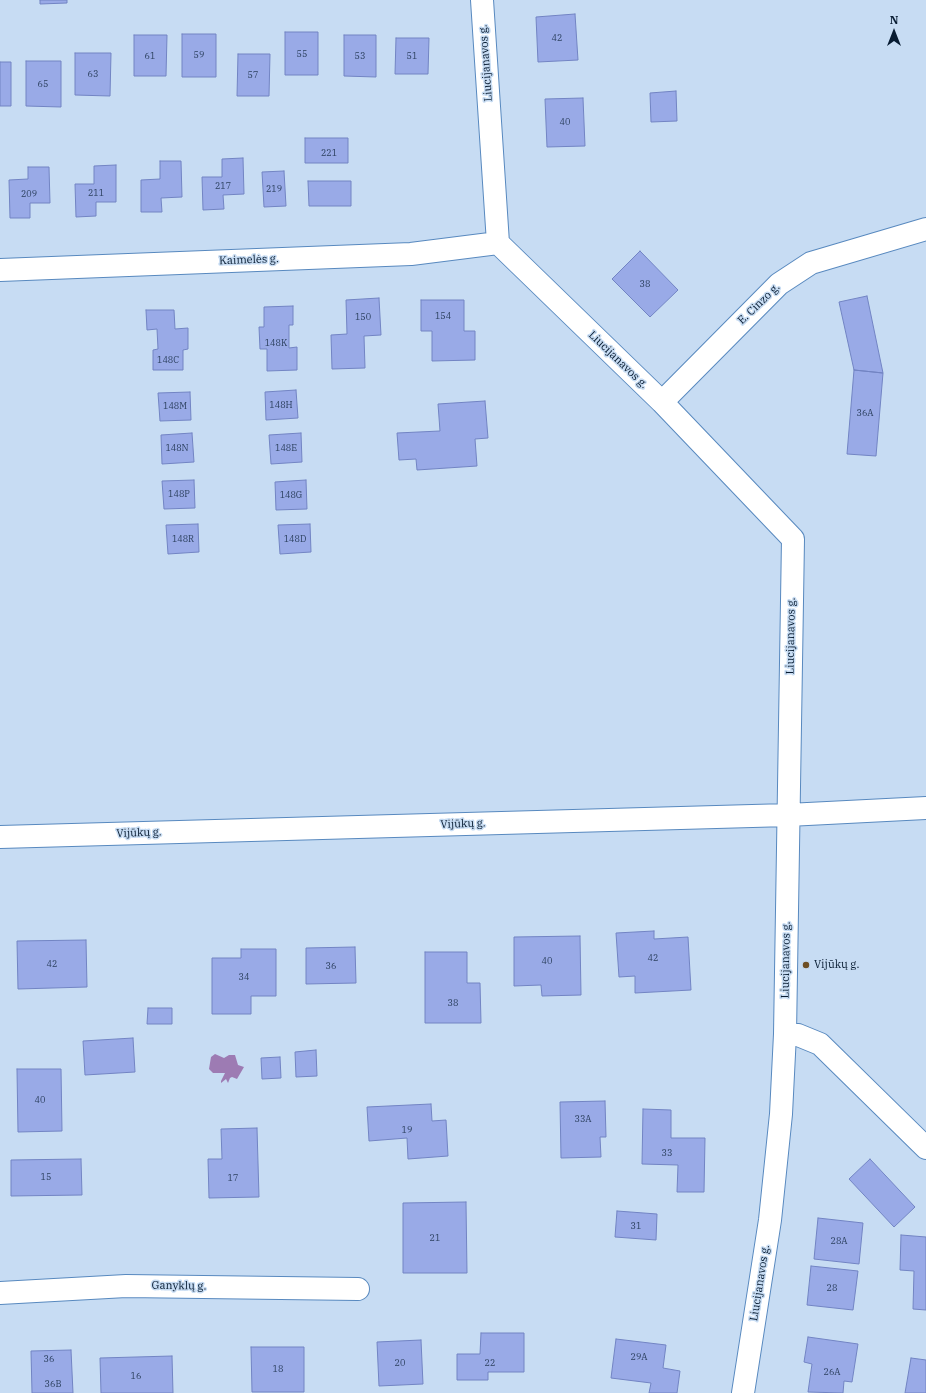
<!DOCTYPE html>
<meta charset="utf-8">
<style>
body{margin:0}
#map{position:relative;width:926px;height:1393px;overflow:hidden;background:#c7dcf3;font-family:"IBM Plex Serif",serif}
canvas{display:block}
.north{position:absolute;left:874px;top:12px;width:40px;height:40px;-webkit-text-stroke:3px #c7dcf3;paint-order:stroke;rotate:0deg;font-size:11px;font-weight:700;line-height:16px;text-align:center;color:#081c32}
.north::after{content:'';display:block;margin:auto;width:14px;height:18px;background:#081c32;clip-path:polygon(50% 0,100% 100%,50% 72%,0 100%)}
</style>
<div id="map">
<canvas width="926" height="1393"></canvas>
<div class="north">N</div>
</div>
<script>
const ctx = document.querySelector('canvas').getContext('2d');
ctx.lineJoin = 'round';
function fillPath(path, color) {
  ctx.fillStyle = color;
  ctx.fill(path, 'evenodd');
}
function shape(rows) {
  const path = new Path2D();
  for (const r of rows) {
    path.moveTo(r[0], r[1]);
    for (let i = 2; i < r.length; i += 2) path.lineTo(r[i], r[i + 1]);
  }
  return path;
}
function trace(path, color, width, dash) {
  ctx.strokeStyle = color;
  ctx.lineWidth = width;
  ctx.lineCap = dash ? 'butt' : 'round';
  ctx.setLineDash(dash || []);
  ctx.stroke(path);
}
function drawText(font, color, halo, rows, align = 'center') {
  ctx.font = font + ' "IBM Plex Serif",serif';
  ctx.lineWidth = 3;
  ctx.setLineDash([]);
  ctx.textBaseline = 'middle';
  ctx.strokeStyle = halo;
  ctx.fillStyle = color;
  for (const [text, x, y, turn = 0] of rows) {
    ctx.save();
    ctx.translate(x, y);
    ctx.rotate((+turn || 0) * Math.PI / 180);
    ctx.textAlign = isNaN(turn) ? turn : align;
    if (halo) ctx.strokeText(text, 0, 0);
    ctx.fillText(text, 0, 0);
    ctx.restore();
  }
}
fillPath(shape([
 [215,1054,224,1058,229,1055,235,1055,238,1065,244,1067,237,1079,232,1077,230,1078,228,1083,226,1079,221,1083,221,1081,225,1073,213,1073,209,1069,211,1057]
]), '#9d7bb3');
const building = shape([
 [40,0,67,0,67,3,40,4,40,0],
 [575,14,578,60,538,62,536,17,575,14],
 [285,32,318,32,318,75,285,75,285,32],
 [182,34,216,34,216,77,182,77,182,34],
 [134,35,167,35,166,76,134,76,134,35],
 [344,35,376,35,376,77,344,76,344,35],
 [396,38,429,38,428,74,395,74,396,38],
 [75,53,111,53,110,96,75,95,75,53],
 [238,54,270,54,269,96,237,96,238,54],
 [26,61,61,61,61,107,26,106,26,61],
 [0,62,11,62,11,106,0,106,0,62],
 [676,91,677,121,651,122,650,93,676,91],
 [583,98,585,146,547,147,545,99,583,98],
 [305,138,348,138,348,163,305,163,305,138],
 [243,158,244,194,223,195,224,209,203,210,202,177,222,177,222,159,243,158],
 [160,161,181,161,182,197,161,198,162,212,141,212,141,180,160,179,160,161],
 [116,165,116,202,96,202,96,216,76,217,75,184,94,184,94,166,116,165],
 [28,167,49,167,50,203,30,203,30,218,10,218,9,180,28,179,28,167],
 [284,171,286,206,264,207,262,172,284,171],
 [308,181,351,181,351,206,309,206,308,181],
 [640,251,678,290,650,317,612,279,640,251],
 [867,296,883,373,854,370,839,302,867,296],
 [379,298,381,335,364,336,365,368,332,369,331,335,347,334,346,300,379,298],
 [421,300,464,300,464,331,475,331,475,360,432,361,432,331,421,331,421,300],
 [293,306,293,325,289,325,289,348,297,347,297,370,267,371,267,349,260,349,259,327,264,327,264,307,293,306],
 [146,310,174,310,175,329,188,328,188,349,183,350,183,370,153,370,153,350,158,349,157,329,147,330,146,310],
 [854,370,883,373,876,456,847,454,854,370],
 [296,390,298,418,266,420,265,392,296,390],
 [190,392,191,420,160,421,158,393,190,392],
 [485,401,488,438,475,439,477,466,417,470,416,459,399,460,397,433,440,431,438,404,485,401],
 [192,433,194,462,162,464,161,435,192,433],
 [301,433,302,462,271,464,269,435,301,433],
 [194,480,195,508,164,509,162,481,194,480],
 [306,480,307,509,276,510,275,482,306,480],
 [198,524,199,552,168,554,166,525,198,524],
 [310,524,311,552,280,554,278,525,310,524],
 [654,931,654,939,688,937,691,990,635,993,635,976,619,977,616,933,654,931],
 [580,936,581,995,542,996,541,985,514,986,514,937,580,936],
 [86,940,87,987,18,989,17,941,86,940],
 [355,947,356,983,306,984,306,948,355,947],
 [241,949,276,949,276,996,251,996,251,1014,212,1014,212,958,241,958,241,949],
 [425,952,467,952,467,983,480,983,481,1023,425,1023,425,952],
 [148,1008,172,1008,172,1024,147,1024,148,1008],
 [133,1038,135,1072,85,1075,83,1041,133,1038],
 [316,1050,317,1076,296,1077,295,1052,316,1050],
 [280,1057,281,1078,262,1079,261,1058,280,1057],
 [17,1069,61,1069,62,1131,18,1132,17,1069],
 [605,1101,606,1137,600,1137,601,1157,561,1158,560,1102,605,1101],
 [431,1104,432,1121,446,1120,448,1156,408,1159,407,1138,369,1141,367,1107,431,1104],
 [643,1109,671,1110,671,1138,705,1138,704,1192,677,1192,678,1165,642,1164,643,1109],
 [257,1128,259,1197,209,1198,208,1159,222,1159,221,1129,257,1128],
 [81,1159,82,1195,11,1196,11,1160,81,1159],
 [870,1159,915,1207,894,1227,849,1179,870,1159],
 [466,1202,467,1273,403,1273,403,1203,466,1202],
 [617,1211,657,1214,656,1240,615,1237,617,1211],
 [818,1218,863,1223,859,1264,814,1259,818,1218],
 [901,1235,926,1237,926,1310,913,1309,914,1271,900,1270,901,1235],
 [811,1266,858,1271,853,1310,807,1305,811,1266],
 [481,1333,524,1333,524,1372,488,1372,488,1380,457,1380,457,1354,480,1354,481,1333],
 [808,1337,858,1344,852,1382,844,1381,843,1393,808,1392,812,1364,804,1362,808,1337],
 [616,1339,666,1345,663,1368,680,1371,677,1393,649,1393,651,1383,611,1378,616,1339],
 [421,1340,423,1384,379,1386,377,1342,421,1340],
 [251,1347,304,1347,304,1392,252,1392,251,1347],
 [71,1350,73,1393,32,1393,31,1351,71,1350],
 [172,1356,173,1393,101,1393,100,1358,172,1356],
 [911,1358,926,1360,926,1393,905,1393,911,1358]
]);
fillPath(building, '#99aae7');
trace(building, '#7284c3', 1);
const minor = shape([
 [482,0,498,243,662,402,793,539,785,1034,781,1114,770,1220,743,1393],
 [0,270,411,254,498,243],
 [662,402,779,284,811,263,926,229],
 [0,837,788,815,926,808],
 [785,1034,798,1035,820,1044,926,1148],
 [0,1293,126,1286,358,1289]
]);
trace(minor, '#5889bf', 24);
trace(minor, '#fff', 22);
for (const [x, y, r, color] of [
 [806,965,4,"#6e4f25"]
]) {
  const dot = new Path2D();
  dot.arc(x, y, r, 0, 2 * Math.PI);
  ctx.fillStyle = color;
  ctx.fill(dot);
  trace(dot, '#c7dcf3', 1.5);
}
drawText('9px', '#2c405f', null, [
 ["42",557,38],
 ["55",302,54],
 ["59",199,55],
 ["61",150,56],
 ["53",360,56],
 ["51",412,56],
 ["63",93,74],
 ["57",253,75],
 ["65",43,84],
 ["40",565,122],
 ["221",329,153],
 ["217",223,186],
 ["219",274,189],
 ["211",96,193],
 ["209",29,194],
 ["38",645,284],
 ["154",443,316],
 ["150",363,317],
 ["148K",276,343],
 ["148C",168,360],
 ["148H",281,405],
 ["148M",175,406],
 ["36A",865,413],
 ["148N",177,448],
 ["148E",286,448],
 ["148P",179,494],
 ["148G",291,495],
 ["148R",183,539],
 ["148D",295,539],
 ["42",653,958],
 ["40",547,961],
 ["42",52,964],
 ["36",331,966],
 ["34",244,977],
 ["38",453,1003],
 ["40",40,1100],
 ["33A",583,1119],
 ["19",407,1130],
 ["33",667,1153],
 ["15",46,1177],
 ["17",233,1178],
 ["31",636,1226],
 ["21",435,1238],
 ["28A",839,1241],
 ["28",832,1288],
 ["29A",639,1357],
 ["36",49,1359],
 ["20",400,1363],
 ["22",490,1363],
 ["18",278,1369],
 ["26A",832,1372],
 ["16",136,1376],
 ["36B",53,1384]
]);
drawText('11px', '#081c32', '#c7dcf3', [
 ["Liucijanavos g.",486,63,-94],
 ["Kaimelės g.",249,260,-2],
 ["E. Cinzo g.",759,304,-44],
 ["Liucijanavos g.",618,360,44],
 ["Liucijanavos g.",791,636,-89],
 ["Vijūkų g.",463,824,-2],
 ["Vijūkų g.",139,833,-2],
 ["Liucijanavos g.",786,960,-89],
 ["Liucijanavos g.",760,1283,-81],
 ["Ganyklų g.",179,1286,1]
]);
drawText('11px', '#081c32', '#c7dcf3', [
 ["Vijūkų g.",814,965]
], 'left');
</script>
